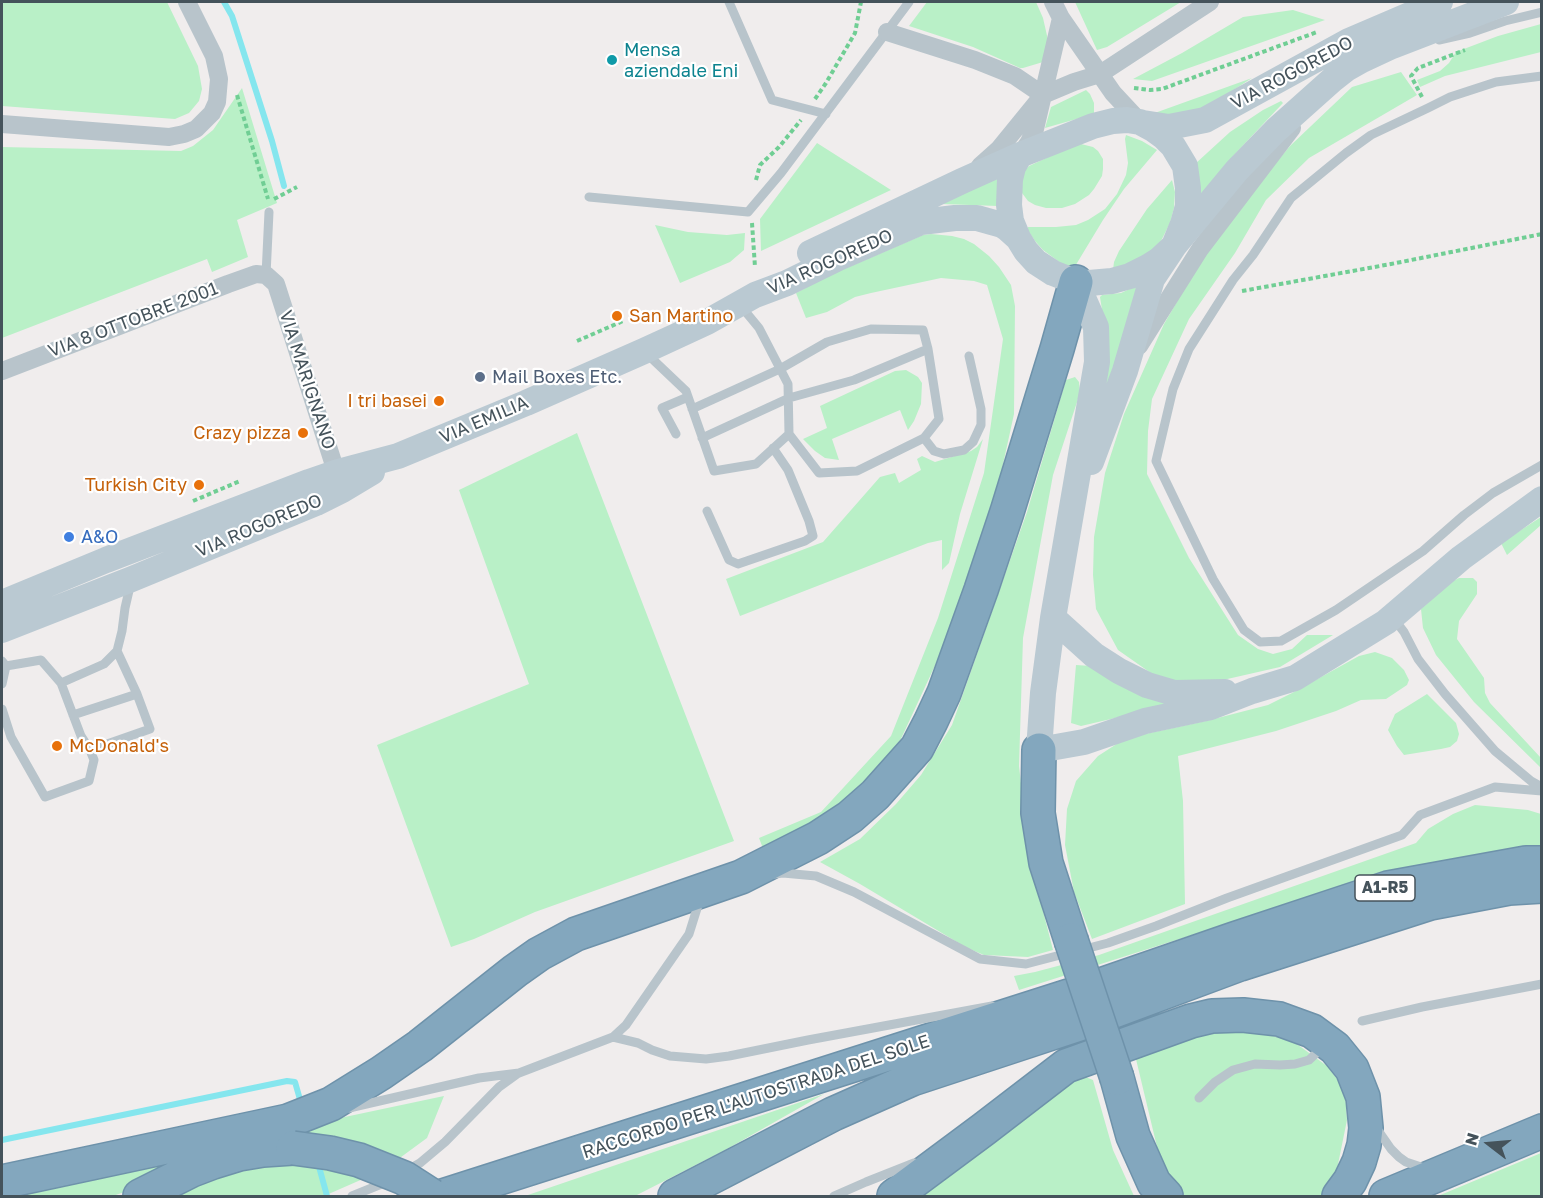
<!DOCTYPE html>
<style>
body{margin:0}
#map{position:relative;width:1543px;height:1198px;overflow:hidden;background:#f0eded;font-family:"Golos Text",sans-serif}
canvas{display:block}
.frame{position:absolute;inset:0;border:3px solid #45535b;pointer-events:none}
.north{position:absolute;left:1459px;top:1114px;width:60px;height:60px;-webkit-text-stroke:4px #fff;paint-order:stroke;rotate:286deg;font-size:16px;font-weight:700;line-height:24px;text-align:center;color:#45535b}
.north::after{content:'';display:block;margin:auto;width:21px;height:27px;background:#45535b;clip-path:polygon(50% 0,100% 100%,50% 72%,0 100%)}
</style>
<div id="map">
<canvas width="1543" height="1198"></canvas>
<div class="frame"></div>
<div class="north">N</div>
</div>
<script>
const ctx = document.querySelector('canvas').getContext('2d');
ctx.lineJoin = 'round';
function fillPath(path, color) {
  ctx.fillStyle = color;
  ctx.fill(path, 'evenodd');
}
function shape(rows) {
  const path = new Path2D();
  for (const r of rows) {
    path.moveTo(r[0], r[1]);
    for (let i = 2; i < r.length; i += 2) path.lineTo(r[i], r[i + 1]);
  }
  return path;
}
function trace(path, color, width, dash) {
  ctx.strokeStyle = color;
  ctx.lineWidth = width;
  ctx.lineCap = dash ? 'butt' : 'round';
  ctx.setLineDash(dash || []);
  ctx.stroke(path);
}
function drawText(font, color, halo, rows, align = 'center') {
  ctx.font = font + ' "Golos Text",sans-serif';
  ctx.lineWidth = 4.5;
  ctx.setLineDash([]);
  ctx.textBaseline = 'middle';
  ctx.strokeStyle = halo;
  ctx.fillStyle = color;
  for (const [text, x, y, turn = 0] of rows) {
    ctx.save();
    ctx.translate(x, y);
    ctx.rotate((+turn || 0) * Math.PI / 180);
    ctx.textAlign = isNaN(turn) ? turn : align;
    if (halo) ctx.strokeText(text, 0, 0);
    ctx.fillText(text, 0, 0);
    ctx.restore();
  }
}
fillPath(shape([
 [2,2,167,2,198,66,202,89,199,101,189,113,175,119,2,106],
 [927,2,1036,2,1043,18,1048,40,1043,62,1023,68,1020,68,973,47,909,26],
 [1075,2,1181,2,1107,47,1097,50],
 [1293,10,1325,20,1152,81,1133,79,1182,53,1243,17],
 [1541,24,1541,52,1445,76,1420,87,1417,80,1440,71,1449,63,1456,52,1498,36],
 [1401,72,1417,95,1309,158,1266,200,1235,253,1189,319,1152,399,1148,431,1147,474,1189,558,1238,635,1258,649,1273,654,1292,649,1307,635,1333,635,1280,667,1201,685,1158,678,1118,650,1096,609,1093,575,1094,537,1105,473,1124,414,1164,324,1218,231,1290,146,1352,87],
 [1252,78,1215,102,1195,111,1175,115,1152,114],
 [242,88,277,203,237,220,248,257,212,272,207,259,2,338,2,147,181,151,193,146,213,130],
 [1086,90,1090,94,1094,103,1094,114,1045,128,1051,107],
 [1281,101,1283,103,1234,155,1201,197,1195,164,1230,132,1263,110],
 [1126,135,1142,141,1157,150,1124,189,1103,220,1074,268,1062,264,1043,250,1035,241,1027,229,1028,227,1056,227,1076,225,1088,220,1105,209,1117,194,1126,175,1128,163,1125,139],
 [817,143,891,190,761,251,760,219],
 [1081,144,1093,147,1098,151,1103,159,1103,169,1102,176,1094,189,1089,195,1075,204,1062,208,1046,208,1035,205,1028,201,1022,193,1021,185,1025,170,1029,166,1070,147],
 [997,179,998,206,942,204,943,200],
 [1172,180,1175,192,1174,208,1170,223,1162,239,1157,247,1145,257,1113,270,1114,262,1119,251,1147,209],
 [655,225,688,232,727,235,745,233,744,250,730,262,680,283],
 [931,234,952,236,964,239,974,244,989,256,999,267,1011,285,1015,306,1014,414,993,510,945,644,899,743,879,775,826,821,764,851,759,838,821,812,891,736,938,618,984,473,1003,339,987,285,974,281,941,278,871,293,855,297,827,312,806,318,796,293,830,275,923,235],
 [1138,285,1135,308,1101,400,1105,329,1100,297,1102,295,1121,293],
 [906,370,918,377,922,383,921,404,914,421,908,430,900,410,832,439,839,460,825,458,815,451,803,439,827,428,820,406,895,371],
 [1075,377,1079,382,1080,393,1053,475,1023,638,1019,766,1030,860,1053,950,1028,957,984,955,967,948,860,884,820,862,860,839,896,804,921,775,952,725,1027,512,1066,380],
 [577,433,734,841,535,912,474,939,451,947,377,745,529,684,459,490],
 [983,439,960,514,949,563,942,570,942,540,928,543,740,616,726,579,823,542,880,477,895,473,899,483,921,470,917,459,922,456,935,462,971,451,977,447],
 [1541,517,1541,525,1507,555,1501,543],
 [1459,578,1473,578,1477,582,1477,594,1459,621,1457,639,1484,678,1485,693,1490,703,1541,758,1541,768,1474,702,1436,655,1423,628,1421,609,1451,582],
 [1375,652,1392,658,1404,670,1409,680,1407,685,1386,699,1361,700,1336,711,1276,731,1178,756,1183,801,1185,904,1092,939,1074,892,1065,845,1067,809,1076,781,1098,756,1126,738,1206,721,1268,705,1292,693,1359,656],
 [1076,665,1091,666,1171,705,1081,726,1071,723],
 [1427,694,1456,723,1459,734,1457,741,1450,747,1441,749,1404,755,1397,746,1388,730,1395,714],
 [1475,805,1528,810,1541,814,1541,853,1253,922,1192,935,1019,990,1014,976,1035,972,1099,955,1416,843,1428,829,1453,814],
 [1245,1028,1294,1042,1327,1066,1345,1089,1347,1120,1335,1179,1322,1196,1185,1196,1172,1183,1158,1151,1135,1055,1157,1044],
 [1078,1074,1093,1080,1113,1150,1134,1196,913,1196],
 [824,1094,727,1149,635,1196,525,1196],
 [444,1096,427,1138,397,1160,255,1136],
 [187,1152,130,1190,113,1196,2,1196],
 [1541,1153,1541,1196,1438,1196],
 [294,1163,372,1175,324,1196,167,1196,192,1184,242,1170]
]), '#b9f0c7');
trace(shape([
 [224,2,232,16,272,141,284,186],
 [2,1140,287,1081,295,1082,301,1103],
 [318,1163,327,1196]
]), '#85e6ee', 6);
const highway = shape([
 [1039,750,1038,813,1046,863,1071,940],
 [1117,1078,1133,1136,1154,1183,1166,1196],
 [2,1182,288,1121,331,1104,381,1073,420,1046,515,971,539,954,576,934,741,877,818,838,850,817,875,795,917,748,931,721,944,693,981,590,1007,512,1057,349,1076,282],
 [140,1196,192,1170,213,1162,239,1154,263,1150,293,1148],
 [443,1196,1069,996,1234,939,1388,888,1526,863,1542,863],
 [675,1196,833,1114,912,1079,1079,1024,1240,964,1430,903,1509,888,1542,886],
 [894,1196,984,1129,1066,1066,1191,1021,1212,1016,1243,1015,1279,1019,1312,1031,1335,1048,1352,1069,1363,1097,1366,1128,1364,1145,1359,1162,1350,1181,1339,1196],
 [1386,1196,1542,1131]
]);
trace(highway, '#6e92aa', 36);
trace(shape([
 [1134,88,1150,90,1162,89,1317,32],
 [237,95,268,199],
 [1422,97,1411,76,1418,68,1465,50],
 [815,99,826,83,855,33,861,2],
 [756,180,760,165,779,147,801,120],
 [274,199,297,187],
 [752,223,755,267],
 [1242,291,1391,264,1542,234],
 [577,341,623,321],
 [193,501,240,481]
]), '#70ce94', 4, [4.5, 3]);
trace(shape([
 [729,2,772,100,826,114],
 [1439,40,1470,33,1505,21,1542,12],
 [1542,76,1496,82,1450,97,1428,108,1371,135,1346,153,1291,198,1253,255,1233,280,1189,349,1173,389,1156,461,1213,579,1244,630,1260,642,1281,641,1336,610,1423,551,1464,515,1493,493,1542,465],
 [589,197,748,212,781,173,909,2],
 [266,275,269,212],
 [646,353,686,391,714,471,756,464,789,434,788,384,759,328,740,305],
 [692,409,780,369,827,342,871,329,923,330,928,349,939,419,924,438,857,471,819,473,789,434],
 [676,434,662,408,688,397],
 [702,438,789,398,854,380,928,349],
 [924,438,934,451,944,454,964,450,973,442,981,425,981,409,969,356],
 [707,511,729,560,738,564,805,541,813,536,809,521,788,470,773,448],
 [1394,619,1404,632,1418,659,1445,694,1495,751,1531,781,1542,787],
 [2,661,6,666,41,660,61,683,104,664,117,651,122,631,125,608,131,582],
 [61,683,81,736,90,750,150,729,137,694,117,651],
 [2,684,6,666],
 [2,709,11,737,45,797,89,781,94,760,90,750],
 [73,715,137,694],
 [774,874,783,873,816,876,854,892,980,959,1026,964,1068,953],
 [1081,950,1108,943,1156,926,1227,898,1402,835,1420,815,1495,787,1542,791],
 [1362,1021,1422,1007,1542,984],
 [613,1037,638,1043,652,1050,670,1056,706,1059,729,1056,808,1040,992,1006],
 [1199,1098,1215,1082,1233,1070,1255,1064,1280,1065,1295,1064,1309,1060,1324,1046],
 [349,1108,479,1078,519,1073,613,1037,626,1025,689,934,700,899],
 [1375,1126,1391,1149,1399,1157,1406,1162,1427,1169],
 [406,1171,420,1163,445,1142,499,1087,517,1074],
 [352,1196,389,1181],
 [834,1196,866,1182,914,1163]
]), '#b8c4cb', 9);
trace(shape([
 [1053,2,1061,18,1113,93,1140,122],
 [887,32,975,60,1015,76,1043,95],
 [2,124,169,137,184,134,196,129,212,113,217,102,219,79,214,56,187,2],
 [1020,155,1029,142,1035,129,1061,18],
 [980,166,999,149,1043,95,1074,82,1100,74,1210,2],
 [1139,346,1200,249,1292,128],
 [2,371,228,284,256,274,266,275,276,284,340,484]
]), '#b8c4cb', 18);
trace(shape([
 [1143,123,1169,127,1205,120,1349,41,1440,2],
 [810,253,962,181,1020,155,1093,126,1113,121,1127,120,1140,122,1153,129,1164,137,1173,146,1185,166,1188,188,1188,206,1183,224,1174,246,1159,260,1148,267,1130,276,1112,281,1089,283,1076,282,1053,273,1036,262,1026,251,1018,238,1011,221,1009,205,1010,179,1013,167,1020,155],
 [1076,282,1096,327,1097,362,1053,618,1043,693,1039,750,1084,742,1145,721,1211,707,1252,691,1295,678,1386,622,1461,558,1542,499],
 [1091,462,1125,371,1152,279,1174,246,1237,170,1276,130,1332,80,1346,69,1362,60,1392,46,1506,2],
 [2,603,106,560,309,482,338,472,398,456,526,403,644,351,707,322,755,295,787,283,838,258,921,222,955,218,977,218,1002,225,1008,229,1018,238],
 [1053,618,1094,655,1119,671,1147,685,1174,693,1225,692],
 [2,630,132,579,316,503,342,490,372,472]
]), '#bac9d2', 26);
trace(highway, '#83a7be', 33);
const highwayBridge = shape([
 [1071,940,1117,1078],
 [293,1148,330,1153,359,1160,404,1178,432,1196]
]);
trace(highwayBridge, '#6e92aa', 36, []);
trace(highwayBridge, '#83a7be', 33);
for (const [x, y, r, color] of [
 [612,60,6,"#0f9aa8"],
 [617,316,6,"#e8710a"],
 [480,377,6,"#5c6f8a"],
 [439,401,6,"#e8710a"],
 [303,433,6,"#e8710a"],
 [199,485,6,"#e8710a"],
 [69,537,6,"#3f7fe0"],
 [57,746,6,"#e8710a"]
]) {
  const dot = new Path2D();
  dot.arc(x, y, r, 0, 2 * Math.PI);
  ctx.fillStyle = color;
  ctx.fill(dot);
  trace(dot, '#fff', 2);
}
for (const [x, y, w] of [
 [1385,888,60]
]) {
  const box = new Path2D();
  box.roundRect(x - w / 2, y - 13, w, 26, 4.5);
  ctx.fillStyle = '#fff';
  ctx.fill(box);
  trace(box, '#45535b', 1.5);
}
drawText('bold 16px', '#45535b', null, [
 ["A1-R5",1385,888]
]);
drawText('18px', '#0d838f', '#fff', [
 ["Mensa",624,50],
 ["aziendale Eni",624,71]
], 'left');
drawText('18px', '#45535b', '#fff', [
 ["VIA ROGOREDO",1292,73,-28],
 ["VIA ROGOREDO",830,262,-24],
 ["VIA 8 OTTOBRE 2001",133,320,-21],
 ["VIA MARIGNANO",307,380,72],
 ["VIA EMILIA",484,420,-23],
 ["VIA ROGOREDO",259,526,-23],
 ["RACCORDO PER L'AUTOSTRADA DEL SOLE",756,1097,-18]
]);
drawText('18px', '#c56008', '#fff', [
 ["San Martino",629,316,"left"],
 ["I tri basei",427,401],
 ["Crazy pizza",291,433],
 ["Turkish City",187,485],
 ["McDonald's",69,746,"left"]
], 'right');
drawText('18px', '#4e5e75', '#fff', [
 ["Mail Boxes Etc.",492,377]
], 'left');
drawText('18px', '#366cbe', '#fff', [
 ["A&O",81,537]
], 'left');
</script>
